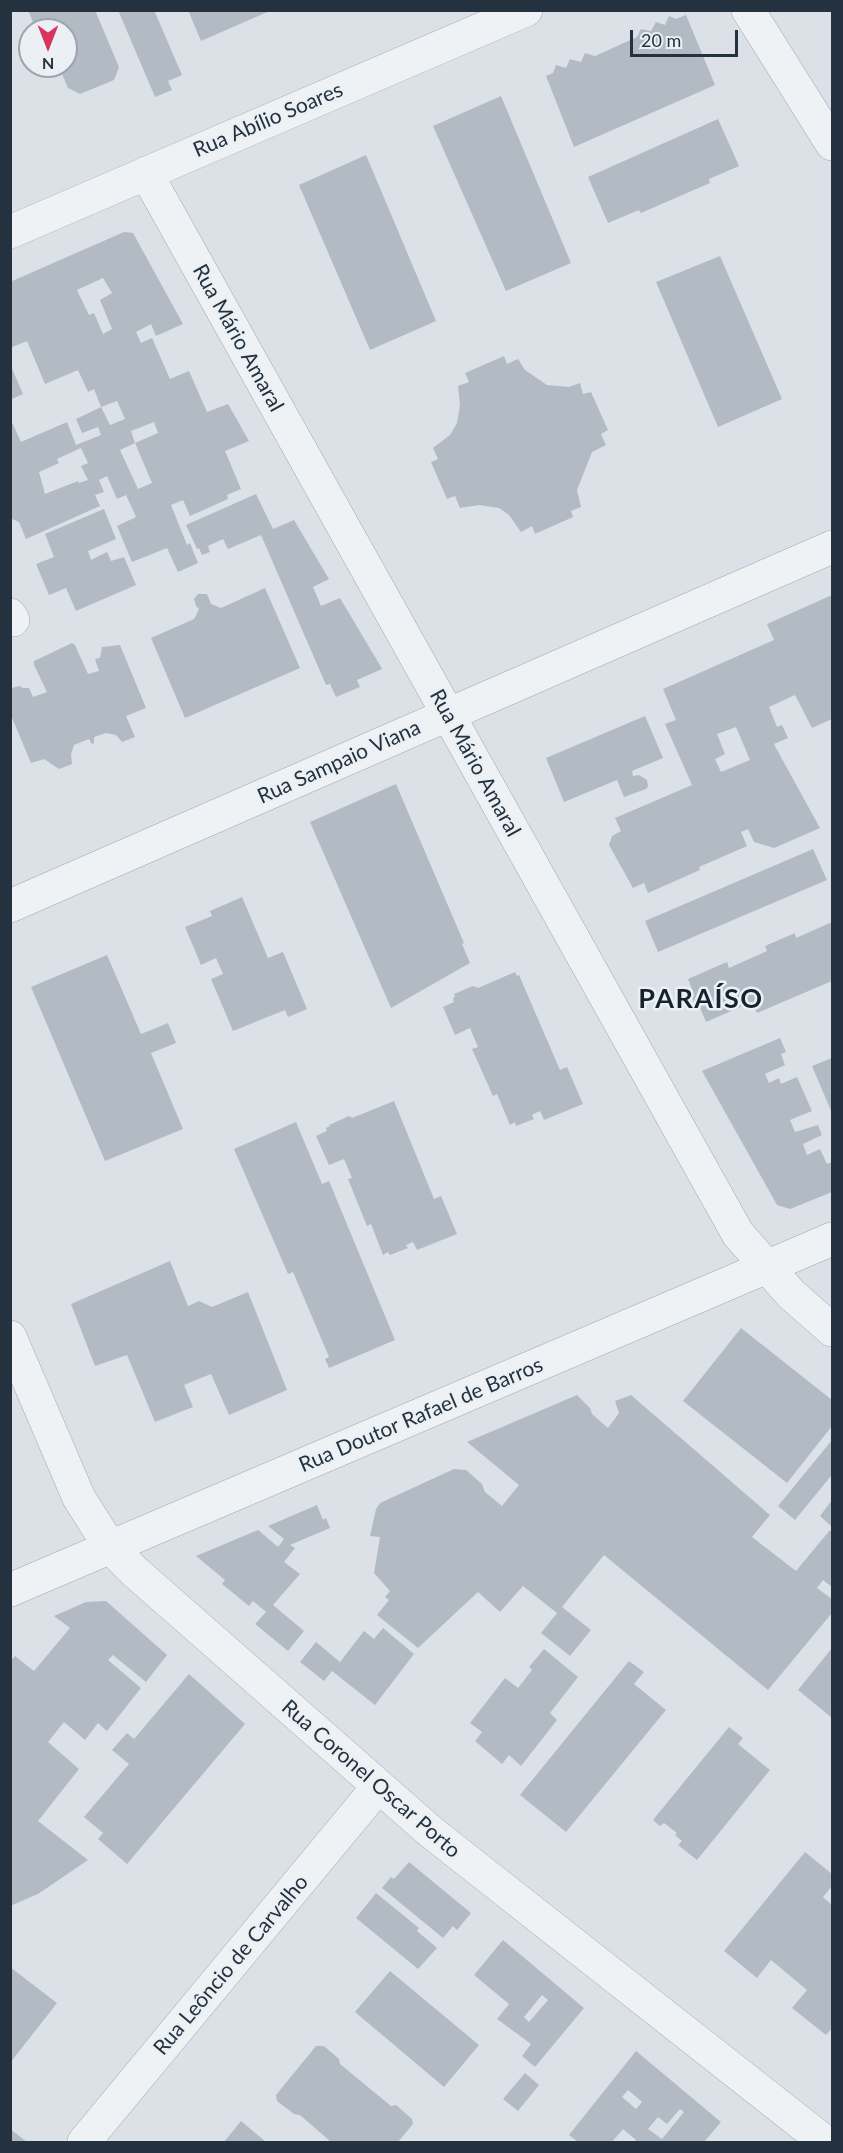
<!DOCTYPE html>
<meta charset="utf-8">
<style>
body{margin:0}
#map{position:relative;width:843px;height:2153px;overflow:hidden;background:#dbe1e7;font-family:Lato,sans-serif}
canvas{display:block}
.frame{position:absolute;inset:0;border:12px solid #24313e;pointer-events:none}
.north{position:absolute;left:18px;top:18px;width:60px;height:60px;box-sizing:border-box;background:#ebf0f5;border:2px solid #9ba4ac;border-radius:50%;rotate:180deg;font-size:16px;font-weight:700;line-height:24px;text-align:center;color:#24313e}
.north::after{content:'';display:block;margin:auto;width:21px;height:27px;background:#d83460;clip-path:polygon(50% 0,100% 100%,50% 72%,0 100%)}
.scale{position:absolute;left:630px;top:30px;width:108px;height:27px;box-sizing:border-box;border:3px solid #24313e;border-top:0;padding-left:8px;font-size:18px;line-height:21px;white-space:nowrap;color:#24313e;-webkit-text-stroke:4px #ebf0f5;paint-order:stroke}
</style>
<div id="map">
<canvas width="843" height="2153"></canvas>
<div class="frame"></div>
<div class="north">N</div>
<div class="scale">20 m</div>
</div>
<script>
const ctx = document.querySelector('canvas').getContext('2d');
ctx.lineJoin = 'round';
function fillPath(path, color) {
  ctx.fillStyle = color;
  ctx.fill(path, 'evenodd');
}
function shape(rows) {
  const path = new Path2D();
  for (const r of rows) {
    path.moveTo(r[0], r[1]);
    for (let i = 2; i < r.length; i += 2) path.lineTo(r[i], r[i + 1]);
  }
  return path;
}
function trace(path, color, width, dash) {
  ctx.strokeStyle = color;
  ctx.lineWidth = width;
  ctx.lineCap = dash ? 'butt' : 'round';
  ctx.setLineDash(dash || []);
  ctx.stroke(path);
}
function drawText(font, color, halo, rows, align = 'center') {
  ctx.font = font + ' Lato,sans-serif';
  ctx.lineWidth = 5;
  ctx.setLineDash([]);
  ctx.textBaseline = 'middle';
  ctx.strokeStyle = halo;
  ctx.fillStyle = color;
  for (const [text, x, y, turn = 0] of rows) {
    ctx.save();
    ctx.translate(x, y);
    ctx.rotate((+turn || 0) * Math.PI / 180);
    ctx.textAlign = isNaN(turn) ? turn : align;
    if (halo) ctx.strokeText(text, 0, 0);
    ctx.fillText(text, 0, 0);
    ctx.restore();
  }
}
fillPath(shape([
 [28,10,95,10,119,67,114,80,80,94,68,88,59,67,53,69,51,66,66,66,66,30,36,30],
 [118,10,154,10,182,75,168,81,172,90,155,97],
 [188,10,272,10,201,41],
 [686,15,715,85,574,147,546,76,553,73,556,65,566,68,570,59,581,62,585,53,595,56,637,37,641,29,651,31,656,22,665,25,669,16,676,19],
 [501,96,571,263,506,291,433,126],
 [718,119,739,166,709,179,710,183,641,213,639,210,608,223,588,177],
 [366,155,436,321,370,350,299,185],
 [124,232,133,233,183,324,156,336,151,324,136,332,141,343,152,338,170,379,189,371,207,412,228,404,249,441,225,451,241,489,227,495,228,499,190,516,183,500,171,505,187,545,190,543,198,563,178,572,167,548,132,562,117,526,136,517,126,495,117,499,107,476,99,480,104,492,95,495,100,506,26,539,19,522,10,518,10,497,12,496,10,492,10,418,21,442,67,422,76,445,101,435,98,427,82,433,76,419,101,407,94,389,88,392,78,370,45,384,27,341,10,348,10,282],
 [103,278,112,293,100,300,112,329,103,334,94,313,89,315,77,290],
 [117,401,125,419,110,425,101,407],
 [154,422,158,433,135,443,152,483,138,489,120,450,135,443,131,431],
 [81,448,88,463,81,466,88,480,79,483,78,481,45,494,39,472,59,463,57,459],
 [720,256,782,399,718,427,656,282],
 [504,356,507,364,518,359,525,370,547,385,569,387,580,383,583,394,591,392,608,430,601,434,606,445,592,452,577,490,581,507,571,511,573,517,535,534,532,526,521,532,509,515,499,508,479,505,460,508,455,496,447,499,431,462,438,459,433,448,450,435,457,423,460,405,458,386,469,382,465,373],
 [10,364,23,394,10,400],
 [256,494,273,529,294,520,329,579,313,587,321,606,340,598,381,667,382,669,357,680,360,687,336,697,330,684,326,685,261,535,228,549,223,539,208,546,210,552,202,555,199,548,197,549,186,525],
 [104,509,116,539,88,551,91,560,107,552,111,561,124,557,136,585,76,611,66,588,49,595,36,564,54,557,45,534],
 [265,588,300,668,185,718,151,638,194,619,199,609,196,606,194,599,198,594,207,594,211,604,221,608],
 [832,595,832,719,812,728,795,695,769,707,777,727,782,725,788,738,774,744,776,748,820,828,774,848,754,842,748,829,741,832,747,846,699,867,700,870,648,893,644,883,633,888,609,845,612,836,621,831,615,818,692,785,665,724,676,720,663,689,774,640,767,624],
 [736,727,750,760,721,772,715,759,725,754,717,734],
 [72,643,75,645,88,674,99,671,95,659,100,658,102,647,120,645,146,708,126,716,135,737,122,742,116,735,106,733,94,737,94,743,92,744,89,739,74,745,71,754,72,764,59,769,44,759,31,763,10,713,10,691,12,688,19,686,23,688,29,688,33,697,47,692,34,665,34,661],
 [645,716,663,758,632,771,633,776,639,775,647,780,648,786,646,789,624,797,617,780,564,802,546,758],
 [396,784,464,943,462,944,470,963,391,1008,310,822],
 [813,849,827,880,658,952,645,921],
 [242,897,268,958,283,952,307,1009,288,1017,285,1010,233,1031,211,979,223,974,216,958,201,965,185,927,212,916,210,911],
 [832,922,832,981,757,1013,752,1002,706,1022,700,1008,697,1010,690,993,693,992,688,979,727,962,729,968,767,951,765,946,795,933,796,938],
 [107,955,141,1034,168,1023,176,1043,151,1053,183,1129,105,1161,31,987],
 [515,972,517,976,519,975,560,1070,567,1067,583,1104,544,1120,540,1111,532,1115,534,1119,516,1126,515,1122,510,1125,497,1094,493,1096,472,1049,478,1047,470,1028,455,1035,443,1007,454,1002,453,998,455,997,454,994,473,986,478,988],
 [780,1038,786,1052,781,1054,785,1065,765,1074,769,1083,779,1078,781,1084,797,1077,812,1111,790,1120,795,1132,818,1125,822,1135,803,1144,807,1155,820,1149,827,1164,832,1162,832,1192,790,1209,777,1205,702,1071],
 [832,1058,832,1113,812,1066],
 [394,1101,434,1199,441,1196,457,1234,417,1250,413,1242,406,1245,408,1248,390,1255,388,1252,383,1255,371,1224,367,1226,348,1179,352,1178,344,1159,329,1165,316,1136,327,1131,326,1128,330,1126,329,1125,349,1116,352,1118],
 [296,1122,322,1184,329,1181,395,1340,329,1368,325,1359,329,1357,293,1272,288,1274,234,1149],
 [170,1261,188,1306,199,1301,212,1307,248,1292,287,1390,229,1415,211,1374,184,1385,193,1407,155,1422,127,1355,95,1366,71,1304],
 [741,1328,832,1400,832,1426,787,1483,683,1401],
 [577,1395,590,1408,592,1414,608,1428,619,1413,615,1401,631,1395,770,1515,752,1537,796,1571,830,1530,832,1533,832,1587,823,1580,817,1588,832,1599,832,1613,768,1690,604,1555,562,1607,591,1630,570,1656,541,1633,557,1613,523,1586,500,1612,478,1592,418,1648,377,1615,389,1600,385,1597,390,1591,374,1573,380,1537,370,1536,376,1509,380,1503,454,1469,466,1470,482,1484,485,1492,502,1506,519,1485,467,1442],
 [832,1440,832,1477,831,1476,795,1520,778,1506],
 [832,1500,832,1527,820,1516],
 [317,1505,323,1520,326,1518,330,1528,290,1545,295,1548,284,1562,300,1574,273,1605,304,1631,288,1651,255,1624,266,1612,253,1601,249,1606,222,1584,225,1580,196,1556,258,1530,278,1547,284,1539,268,1526],
 [106,1601,167,1655,146,1682,113,1655,108,1660,141,1688,107,1731,98,1723,85,1740,64,1722,48,1742,79,1769,38,1821,88,1860,38,1894,10,1906,10,1662,15,1656,34,1671,70,1628,54,1616,86,1602],
 [383,1628,414,1654,375,1705,332,1671,324,1681,300,1662,316,1642,340,1662,364,1631,374,1639],
 [832,1648,832,1718,798,1690],
 [544,1649,578,1677,550,1713,557,1720,521,1766,509,1755,502,1764,475,1741,482,1732,470,1723,505,1678,518,1688,532,1670,529,1667],
 [629,1661,644,1672,634,1684,666,1710,566,1832,520,1795],
 [189,1674,245,1724,127,1864,98,1839,103,1833,84,1817,129,1764,112,1750,127,1733,134,1739],
 [729,1727,743,1738,738,1744,770,1770,697,1860,678,1845,682,1841,675,1835,677,1833,664,1823,660,1826,653,1820],
 [805,1852,832,1874,832,1886,823,1897,832,1905,832,2028,826,2035,792,2008,807,1990,771,1960,757,1978,724,1951],
 [409,1862,471,1913,457,1930,453,1926,443,1938,382,1888,391,1877,394,1879],
 [376,1893,419,1928,417,1931,437,1948,418,1969,356,1918],
 [503,1940,584,2008,535,2067,522,2056,531,2044,497,2019,509,2004,474,1975],
 [542,1995,548,2000,529,2022,524,2017],
 [10,1967,57,2003,10,2063],
 [390,1971,479,2045,444,2087,355,2012],
 [316,2046,324,2046,339,2059,340,2064,391,2106,396,2105,412,2119,413,2124,398,2142,331,2142,300,2115,294,2114,277,2101,276,2095],
 [636,2051,721,2122,704,2142,634,2142,636,2140,623,2129,612,2142,578,2142,569,2135],
 [628,2090,642,2102,636,2109,622,2097],
 [680,2109,684,2112,662,2139,648,2129,658,2117,667,2124],
 [525,2073,539,2085,518,2111,503,2099],
 [241,2121,266,2142,224,2142],
 [10,2129,27,2142,10,2142]
]), '#b2bbc4');
const minor = shape([
 [748,10,832,144],
 [146,173,738,1234,791,1294,832,1330],
 [10,232,526,10],
 [10,615,13,620],
 [10,906,832,547],
 [10,1337,79,1498,110,1547,134,1571,431,1832,825,2142],
 [10,1590,832,1239],
 [84,2142,378,1787]
]);
trace(minor, '#a0a9b1', 34);
trace(minor, '#eef2f5', 33);
drawText('21px', '#24313e', '#ebf0f5', [
 ["Rua Abílio Soares",268,120,-23],
 ["Rua Mário Amaral",238,338,61],
 ["Rua Sampaio Viana",339,762,-24],
 ["Rua Mário Amaral",475,763,61],
 ["Rua Doutor Rafael de Barros",421,1415,-23],
 ["Rua Coronel Oscar Porto",371,1779,41],
 ["Rua Leôncio de Carvalho",231,1965,-50]
]);
ctx.letterSpacing = '1.5px';
drawText('bold 27px', '#17222f', '#ebf0f5', [
 ["PARAÍSO",701,999]
]);
ctx.letterSpacing = '0px';
</script>
